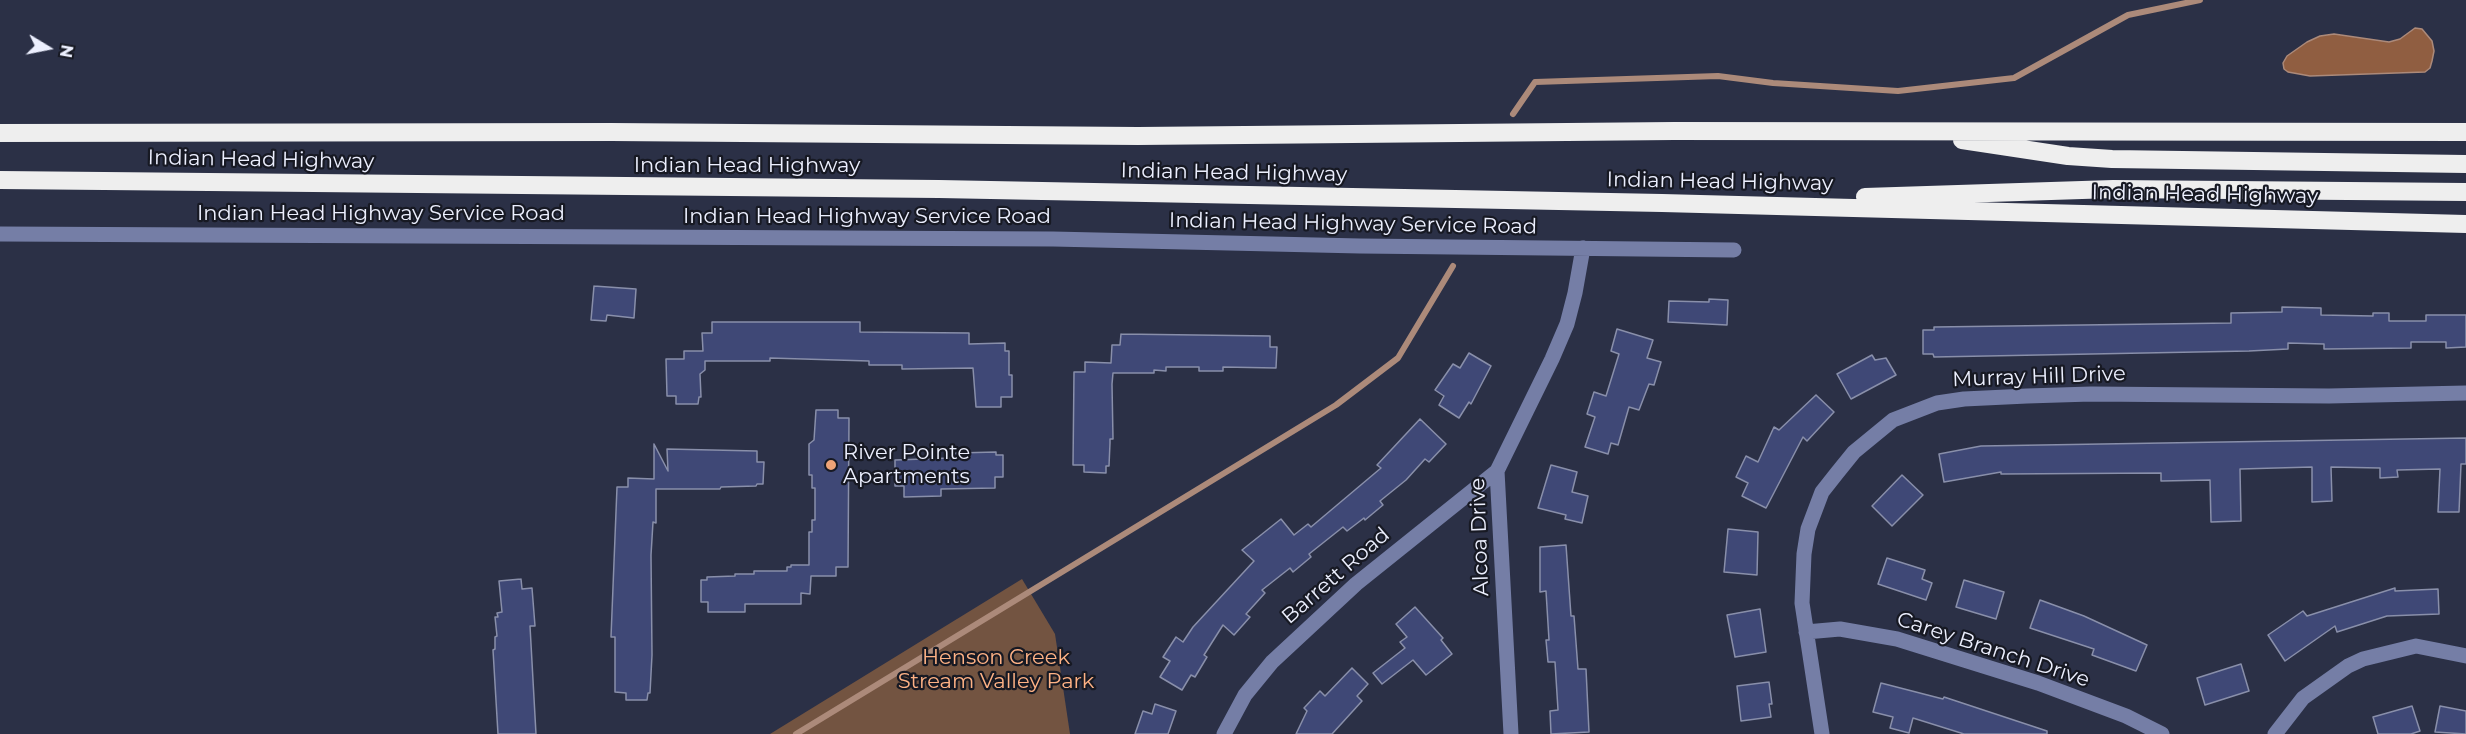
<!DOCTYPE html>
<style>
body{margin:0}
#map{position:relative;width:2466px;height:734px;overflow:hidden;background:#2b3046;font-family:Montserrat,sans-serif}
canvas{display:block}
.north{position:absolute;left:18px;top:18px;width:60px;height:60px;-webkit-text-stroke:4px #171923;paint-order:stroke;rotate:100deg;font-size:16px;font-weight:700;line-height:24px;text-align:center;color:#eceffe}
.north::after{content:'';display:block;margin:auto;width:21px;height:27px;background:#eceffe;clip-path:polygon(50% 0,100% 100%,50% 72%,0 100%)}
</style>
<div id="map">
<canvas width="2466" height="734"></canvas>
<div class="north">N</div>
</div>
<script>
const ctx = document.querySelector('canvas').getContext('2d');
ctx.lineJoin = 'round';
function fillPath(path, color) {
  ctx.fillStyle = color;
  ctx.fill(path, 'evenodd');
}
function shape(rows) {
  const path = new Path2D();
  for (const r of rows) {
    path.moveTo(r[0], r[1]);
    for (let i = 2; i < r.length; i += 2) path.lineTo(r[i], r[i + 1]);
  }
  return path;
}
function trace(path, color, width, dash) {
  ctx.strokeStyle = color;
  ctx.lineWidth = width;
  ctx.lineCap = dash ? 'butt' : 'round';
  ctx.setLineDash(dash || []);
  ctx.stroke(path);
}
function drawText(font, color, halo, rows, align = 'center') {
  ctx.font = font + ' Montserrat,sans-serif';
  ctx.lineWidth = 4.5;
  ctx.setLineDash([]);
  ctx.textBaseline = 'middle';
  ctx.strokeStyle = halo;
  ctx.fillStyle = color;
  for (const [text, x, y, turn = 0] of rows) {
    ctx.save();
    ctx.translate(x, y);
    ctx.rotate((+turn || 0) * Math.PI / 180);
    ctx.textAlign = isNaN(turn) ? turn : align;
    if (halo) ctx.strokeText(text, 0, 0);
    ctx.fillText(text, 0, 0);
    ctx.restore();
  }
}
fillPath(shape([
 [1022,579,1055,634,1070,734,770,734]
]), '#735441');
const water = shape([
 [2415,28,2422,29,2432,41,2434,51,2432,61,2430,68,2425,72,2310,76,2288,72,2284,69,2283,63,2287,56,2307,42,2320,36,2334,34,2389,42,2400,39,2415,28]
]);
fillPath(water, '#905e41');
trace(water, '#ac8a7a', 1.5);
trace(shape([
 [1513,114,1535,82,1718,76,1773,83,1898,91,2014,78,2128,15,2200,0],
 [796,734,1336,405,1398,358,1453,266]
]), '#ac8a7a', 6);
const building = shape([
 [594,286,636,289,634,318,607,315,606,321,591,320,594,286],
 [1709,299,1728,300,1727,325,1668,322,1669,301,1709,302,1709,299],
 [2282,307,2321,308,2321,315,2373,316,2373,313,2389,313,2389,321,2426,321,2426,315,2466,315,2466,347,2446,348,2446,342,2411,342,2411,348,2324,349,2324,344,2288,343,2288,349,2249,351,1934,357,1933,354,1923,354,1923,330,1934,330,1934,327,2231,323,2231,313,2282,312,2282,307],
 [712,322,860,322,860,332,969,333,969,344,1005,343,1005,351,1009,351,1009,375,1012,375,1012,397,1001,397,1001,407,976,407,973,368,902,369,902,365,869,365,869,361,770,358,770,361,705,361,705,370,700,374,701,397,699,397,698,404,676,404,676,396,667,396,666,359,684,359,684,351,703,351,702,333,712,333,712,322],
 [1617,329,1653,340,1647,358,1661,362,1654,385,1649,384,1639,410,1629,407,1618,445,1611,443,1608,454,1585,447,1595,417,1587,414,1594,392,1606,396,1619,354,1611,351,1617,329],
 [1121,334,1270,336,1270,347,1277,347,1276,368,1223,367,1223,371,1199,371,1199,367,1166,367,1166,371,1154,370,1154,373,1113,373,1112,384,1113,439,1110,439,1110,443,1109,466,1106,466,1106,473,1084,472,1084,465,1073,465,1074,372,1085,372,1085,362,1111,363,1112,345,1120,345,1121,334],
 [1469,353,1491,366,1471,404,1469,402,1459,418,1439,405,1444,396,1435,390,1453,364,1460,368,1469,353],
 [1872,355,1875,360,1886,358,1896,375,1851,399,1837,374,1872,355],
 [1816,395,1834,412,1807,441,1803,437,1766,508,1742,496,1748,483,1736,477,1746,456,1758,462,1774,427,1779,430,1816,395],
 [816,410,838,410,838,418,849,418,848,567,836,567,836,576,811,576,810,594,801,593,801,604,745,604,745,612,708,612,708,602,701,602,701,580,707,580,707,577,735,576,735,574,754,574,754,571,787,571,787,567,791,567,791,565,809,565,809,532,812,532,812,520,815,520,815,488,812,488,812,475,809,475,809,444,814,440,816,410],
 [1420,419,1446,444,1429,462,1425,459,1406,480,1380,501,1383,505,1365,520,1364,518,1347,531,1343,527,1309,554,1311,557,1293,572,1290,568,1262,590,1265,593,1246,614,1250,617,1234,635,1223,625,1204,655,1207,657,1195,677,1191,675,1182,690,1160,677,1170,661,1163,657,1176,637,1183,642,1193,627,1254,561,1242,550,1281,519,1294,535,1308,524,1311,527,1381,468,1377,465,1420,419],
 [2466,438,2466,464,2461,464,2459,512,2438,512,2440,469,2397,470,2398,477,2380,478,2380,468,2331,467,2332,501,2312,502,2312,467,2240,469,2241,521,2211,522,2210,480,2161,481,2161,473,2001,474,2001,472,1944,482,1939,454,1981,446,2466,438],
 [654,444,668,471,667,449,757,451,757,462,764,462,763,484,757,484,756,486,721,487,720,489,656,489,656,523,653,522,651,555,652,655,650,693,648,693,647,700,626,700,626,693,615,692,615,637,611,637,617,487,628,487,628,478,654,479,654,444],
 [996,452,996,455,1003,455,1003,477,995,477,995,488,941,489,941,496,904,497,904,486,895,486,895,460,951,458,951,454,957,453,996,452],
 [1551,465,1577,472,1572,492,1588,496,1582,523,1565,519,1566,515,1538,508,1551,465],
 [1902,475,1923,495,1892,526,1872,506,1902,475],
 [1728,529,1758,532,1757,575,1724,572,1728,529],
 [1566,545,1571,616,1574,616,1578,669,1586,669,1589,732,1551,734,1550,711,1558,710,1555,662,1548,662,1546,640,1549,640,1546,591,1540,592,1540,547,1566,545],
 [1887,558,1925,570,1922,579,1932,583,1926,600,1878,584,1887,558],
 [521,579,522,589,532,588,535,626,530,626,536,734,498,734,493,650,495,649,495,637,497,636,495,617,498,617,497,613,502,612,499,581,521,579],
 [1964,580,2004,592,1996,619,1956,607,1964,580],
 [2395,588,2395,591,2438,589,2439,614,2387,616,2337,632,2335,626,2285,661,2268,635,2303,611,2307,616,2395,588],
 [2040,600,2084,616,2147,645,2136,671,2092,655,2094,649,2030,628,2040,600],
 [1415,607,1443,638,1441,640,1452,654,1426,675,1413,660,1382,684,1373,673,1405,648,1400,642,1407,637,1396,624,1415,607],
 [1760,609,1766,652,1735,657,1727,615,1760,609],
 [2241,664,2249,691,2205,705,2197,678,2241,664],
 [1352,668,1368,684,1357,696,1362,701,1332,734,1296,734,1307,711,1304,708,1320,691,1325,696,1352,668],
 [1769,682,1772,704,1769,704,1771,717,1741,721,1737,686,1769,682],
 [1881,683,1943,699,1944,697,2047,731,2047,734,1964,734,1913,718,1909,733,1890,728,1893,717,1873,712,1881,683],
 [1155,704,1176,711,1168,734,1135,734,1143,711,1152,714,1155,704],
 [2412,706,2420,731,2411,734,2378,734,2373,717,2412,706],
 [2440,706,2466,711,2466,734,2435,732,2440,706]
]);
fillPath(building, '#3f4876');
trace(building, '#898faa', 1.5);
trace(shape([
 [0,234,1053,239,1360,246,1734,250],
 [1806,632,1840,629,1897,639,2038,683,2126,716,2162,734],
 [1224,734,1245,695,1272,662,1356,584,1497,471],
 [1511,734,1497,471,1552,359,1567,324,1575,293,1583,248],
 [1822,734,1802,603,1804,554,1808,529,1822,492,1837,473,1854,452,1893,420,1937,403,1964,399,2027,396,2091,394,2329,396,2466,393],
 [2275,734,2303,698,2348,666,2363,659,2416,646,2466,656]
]), '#757ea6', 15);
trace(shape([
 [0,133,611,132,1138,136,1674,131,2466,132],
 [1962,140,2068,156,2112,159,2466,164],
 [0,180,939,189,1662,203,2466,224],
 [1865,197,2113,189,2466,192]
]), '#eee', 18);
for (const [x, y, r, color] of [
 [831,465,6,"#efa376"]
]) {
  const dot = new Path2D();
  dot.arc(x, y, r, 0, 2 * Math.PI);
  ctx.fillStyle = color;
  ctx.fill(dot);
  trace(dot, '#171923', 2);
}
drawText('21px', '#eceffe', '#171923', [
 ["Indian Head Highway",261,160,1],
 ["Indian Head Highway",747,166],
 ["Indian Head Highway",1234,173,1],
 ["Indian Head Highway",1720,182,1],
 ["Indian Head Highway",2205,195,1],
 ["Indian Head Highway Service Road",381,214],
 ["Indian Head Highway Service Road",867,217],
 ["Indian Head Highway Service Road",1353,224,1],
 ["Murray Hill Drive",2039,377,-2],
 ["Alcoa Drive",1480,537,-92],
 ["Barrett Road",1336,576,-41],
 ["Carey Branch Drive",1993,650,18]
]);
drawText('21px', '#eceffe', '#171923', [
 ["River Pointe",843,453],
 ["Apartments",843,477]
], 'left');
drawText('21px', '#feb285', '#171923', [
 ["Henson Creek",996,658],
 ["Stream Valley Park",996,682]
]);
</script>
